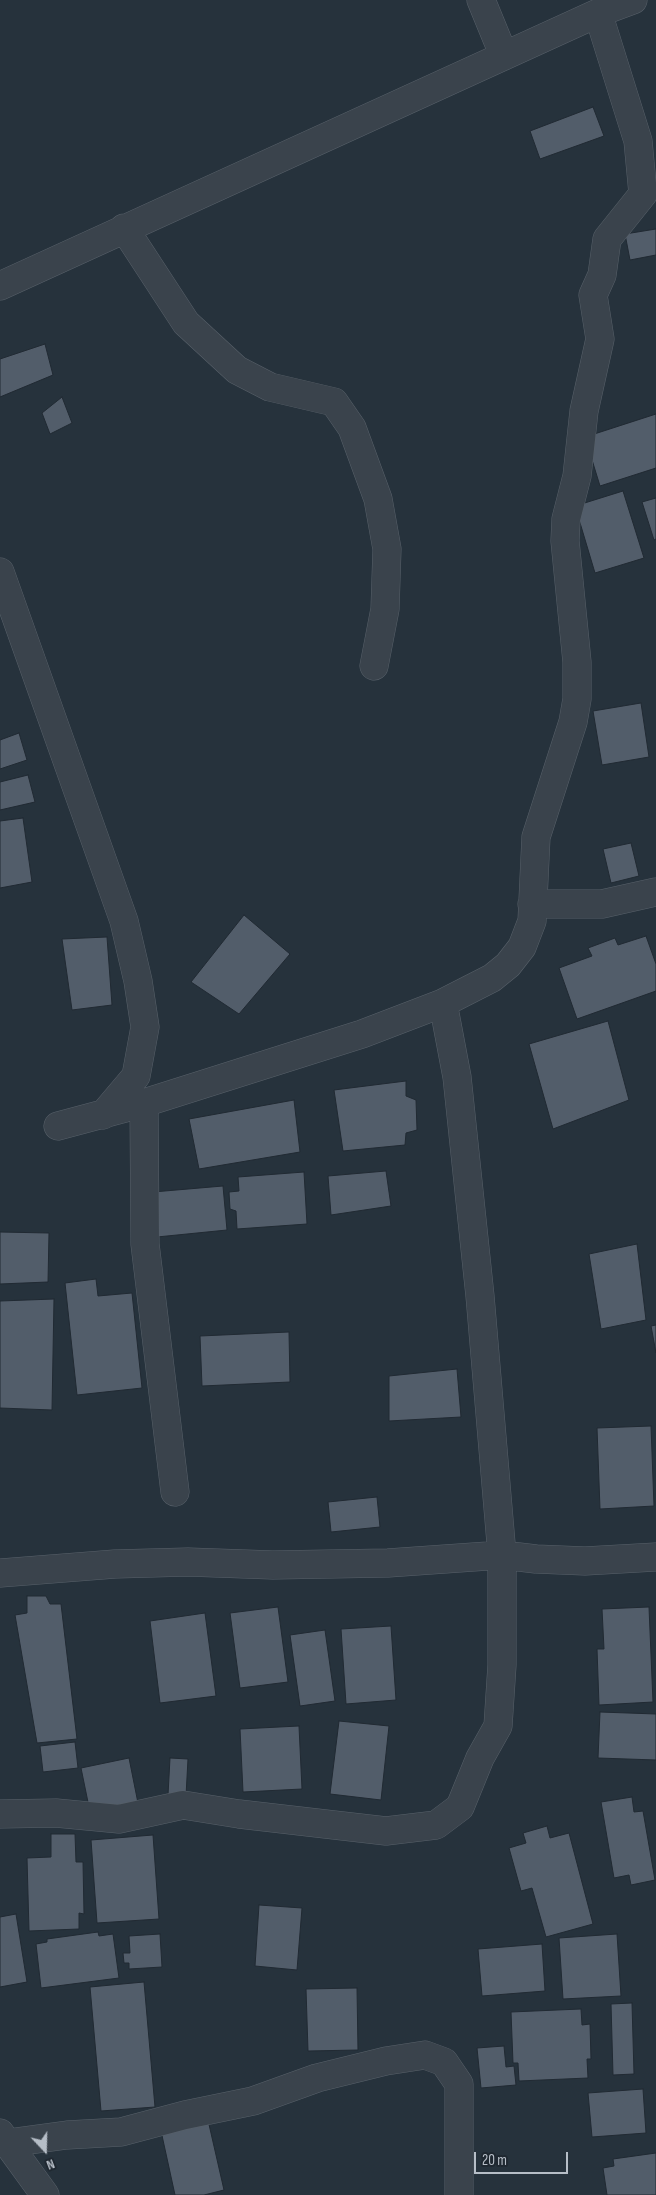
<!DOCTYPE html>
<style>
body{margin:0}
#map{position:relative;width:656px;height:2195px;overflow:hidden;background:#26323c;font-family:"Sofia Sans Condensed",sans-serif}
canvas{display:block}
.north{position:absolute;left:20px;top:2125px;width:50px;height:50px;-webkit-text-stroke:4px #1f2831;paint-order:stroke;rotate:159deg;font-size:14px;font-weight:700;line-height:20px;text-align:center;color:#b6bec7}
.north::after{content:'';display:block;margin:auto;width:18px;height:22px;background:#b6bec7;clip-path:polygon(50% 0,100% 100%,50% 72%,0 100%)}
.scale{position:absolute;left:474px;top:2152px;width:94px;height:22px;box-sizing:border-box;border:2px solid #b6bec7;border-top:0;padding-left:6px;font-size:15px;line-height:18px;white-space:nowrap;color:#b6bec7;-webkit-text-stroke:4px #1f2831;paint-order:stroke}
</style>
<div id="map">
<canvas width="656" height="2195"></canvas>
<div class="north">N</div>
<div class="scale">20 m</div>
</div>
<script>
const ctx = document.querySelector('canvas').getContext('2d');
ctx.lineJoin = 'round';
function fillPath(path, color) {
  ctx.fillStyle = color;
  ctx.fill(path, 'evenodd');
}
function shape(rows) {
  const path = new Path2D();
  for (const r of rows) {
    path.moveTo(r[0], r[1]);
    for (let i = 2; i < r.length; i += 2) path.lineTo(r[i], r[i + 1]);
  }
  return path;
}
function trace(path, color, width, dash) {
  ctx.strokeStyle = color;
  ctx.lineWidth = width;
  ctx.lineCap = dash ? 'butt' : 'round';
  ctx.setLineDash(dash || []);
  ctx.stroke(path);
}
const building = shape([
 [593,107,604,136,540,159,530,131,593,107],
 [656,229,656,255,630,260,625,234,656,229],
 [45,344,53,375,0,397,0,359,45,344],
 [62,397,72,423,50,434,42,413,62,397],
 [656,414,656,468,600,486,585,437,656,414],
 [623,491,644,558,595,573,575,506,623,491],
 [656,498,656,539,654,540,642,502,656,498],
 [641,703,649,757,602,765,593,711,641,703],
 [19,733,27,760,0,769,0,740,19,733],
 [28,775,35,802,0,810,0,782,28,775],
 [23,818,32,882,0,888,0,821,23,818],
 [631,843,639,876,611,883,603,849,631,843],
 [244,915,290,954,239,1014,191,982,244,915],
 [646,936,656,964,656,991,577,1019,559,968,592,956,588,948,615,938,618,945,646,936],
 [107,937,112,1005,72,1010,62,939,107,937],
 [608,1021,629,1100,553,1129,529,1044,608,1021],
 [406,1081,406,1096,416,1100,417,1130,406,1133,405,1145,343,1151,334,1090,406,1081],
 [294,1100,300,1152,199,1169,189,1119,294,1100],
 [386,1171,391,1206,331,1215,328,1176,386,1171],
 [304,1172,307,1224,237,1229,236,1211,230,1209,229,1192,239,1191,238,1177,304,1172],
 [223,1186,227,1230,157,1237,153,1192,223,1186],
 [0,1232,49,1233,48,1282,0,1284,0,1232],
 [637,1244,646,1320,601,1329,589,1254,637,1244],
 [96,1279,98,1296,132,1293,142,1388,77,1395,65,1283,96,1279],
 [54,1299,52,1410,0,1408,0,1301,54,1299],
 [656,1325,656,1353,651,1326,656,1325],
 [289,1332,290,1382,202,1386,200,1336,289,1332],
 [457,1369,461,1417,389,1421,389,1376,457,1369],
 [651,1426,654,1506,600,1509,597,1428,651,1426],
 [377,1497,380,1527,331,1532,328,1502,377,1497],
 [27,1596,46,1596,50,1604,61,1604,77,1739,37,1743,15,1615,27,1613,27,1596],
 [278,1607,288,1682,240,1688,230,1613,278,1607],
 [649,1607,653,1702,599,1705,597,1649,604,1649,602,1609,649,1607],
 [205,1613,216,1696,160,1703,150,1621,205,1613],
 [391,1626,396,1700,346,1704,341,1629,391,1626],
 [325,1630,335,1701,300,1706,290,1635,325,1630],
 [600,1712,656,1714,656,1760,598,1758,600,1712],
 [339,1721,389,1726,381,1800,330,1794,339,1721],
 [299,1726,302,1789,243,1792,240,1729,299,1726],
 [75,1742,78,1768,43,1772,40,1746,75,1742],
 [129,1758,138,1803,90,1812,81,1768,129,1758],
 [170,1758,188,1759,186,1796,168,1795,170,1758],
 [632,1797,634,1812,643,1811,655,1880,631,1885,629,1875,614,1878,601,1802,632,1797],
 [547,1826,550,1838,569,1833,593,1924,546,1937,532,1888,521,1891,509,1848,526,1843,523,1833,547,1826],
 [51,1834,75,1834,76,1862,83,1862,84,1914,79,1913,79,1929,29,1931,27,1858,51,1857,51,1834],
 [153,1835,159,1919,97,1923,91,1840,153,1835],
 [259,1905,302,1908,297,1970,255,1966,259,1905],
 [16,1914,27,1982,0,1987,0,1917,16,1914],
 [98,1932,99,1936,113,1934,119,1978,41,1988,36,1944,47,1942,47,1939,98,1932],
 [160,1934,162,1967,129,1969,129,1963,124,1963,123,1953,130,1953,129,1936,160,1934],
 [617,1934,621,1996,563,1999,559,1938,617,1934],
 [542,1944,545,1991,482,1996,478,1949,542,1944],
 [144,1982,155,2107,101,2111,90,1987,144,1982],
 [357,1988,358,2050,308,2051,306,1989,357,1988],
 [632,2003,634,2074,613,2075,611,2004,632,2003],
 [581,2009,582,2025,590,2024,591,2059,587,2059,588,2078,519,2081,518,2063,513,2063,511,2012,581,2009],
 [504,2046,506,2067,514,2066,516,2085,481,2088,477,2048,504,2046],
 [643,2089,646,2133,592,2137,588,2093,643,2089],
 [208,2120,224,2190,204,2195,175,2195,161,2131,208,2120],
 [656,2153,656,2195,607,2195,603,2168,614,2166,613,2159,656,2153]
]);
fillPath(building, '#525d6a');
trace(building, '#212a33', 1);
const minor = shape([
 [481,0,504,56],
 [124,228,186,323,237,370,270,387,334,402,352,428,378,499,387,549,385,609,374,666],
 [0,286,598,13,633,0],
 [0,572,124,921,138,981,145,1027,136,1076,103,1115],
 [532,904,602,904,656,892],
 [144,1103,145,1244,175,1492],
 [58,1126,144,1103,362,1034,443,1003,492,978,508,965,522,947,532,921,536,837,573,722,577,699,577,662,565,541,566,519,577,476,584,411,600,339,593,295,602,275,607,239,643,194,638,141,598,13],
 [0,1573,115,1564,188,1562,273,1565,388,1563,502,1555,536,1559,585,1561,656,1557],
 [0,1814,56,1813,119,1819,183,1805,239,1814,386,1831,436,1825,460,1807,480,1758,498,1726,502,1665,502,1555,480,1296,457,1077,443,1003],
 [0,2133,45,2195],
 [8,2143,67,2135,121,2132,185,2115,253,2101,317,2078,386,2061,425,2055,444,2062,459,2084,459,2195]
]);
trace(minor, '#58616a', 29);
trace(minor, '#3a434c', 28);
</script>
